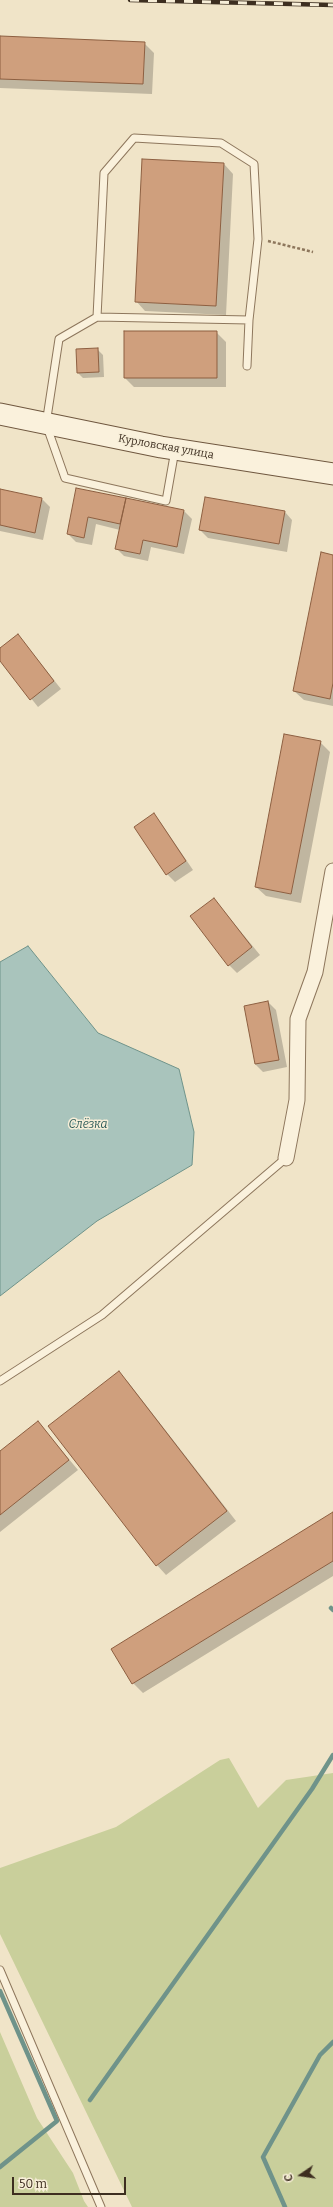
<!DOCTYPE html>
<meta charset="utf-8">
<style>
body{margin:0}
#map{position:relative;width:333px;height:2207px;overflow:hidden;background:#f0e4c8;font-family:Bitter,serif}
canvas{display:block}
.north{position:absolute;left:281px;top:2155px;width:40px;height:40px;-webkit-text-stroke:3px #f7eed8;paint-order:stroke;rotate:257deg;font-size:11px;font-weight:700;line-height:16px;text-align:center;color:#3d2e20}
.north::after{content:'';display:block;margin:auto;width:14px;height:18px;background:#3d2e20;clip-path:polygon(50% 0,100% 100%,50% 72%,0 100%)}
.scale{position:absolute;left:12px;top:2177px;width:114px;height:18px;box-sizing:border-box;border:2px solid #3d2e20;border-top:0;padding-left:5px;font-size:12px;line-height:14px;white-space:nowrap;color:#3d2e20;-webkit-text-stroke:3px #f7eed8;paint-order:stroke}
</style>
<div id="map">
<canvas width="333" height="2207"></canvas>
<div class="north">С</div>
<div class="scale">50 m</div>
</div>
<script>
const ctx = document.querySelector('canvas').getContext('2d');
ctx.lineJoin = 'round';
function fillPath(path, color) {
  ctx.fillStyle = color;
  ctx.fill(path, 'evenodd');
}
function shape(rows) {
  const path = new Path2D();
  for (const r of rows) {
    path.moveTo(r[0], r[1]);
    for (let i = 2; i < r.length; i += 2) path.lineTo(r[i], r[i + 1]);
  }
  return path;
}
function trace(path, color, width, dash) {
  ctx.strokeStyle = color;
  ctx.lineWidth = width;
  ctx.lineCap = dash ? 'butt' : 'round';
  ctx.setLineDash(dash || []);
  ctx.stroke(path);
}
function drawText(font, color, halo, rows, align = 'center') {
  ctx.font = font + ' Bitter,serif';
  ctx.lineWidth = 3;
  ctx.setLineDash([]);
  ctx.textBaseline = 'middle';
  ctx.strokeStyle = halo;
  ctx.fillStyle = color;
  for (const [text, x, y, turn = 0] of rows) {
    ctx.save();
    ctx.translate(x, y);
    ctx.rotate((+turn || 0) * Math.PI / 180);
    ctx.textAlign = isNaN(turn) ? turn : align;
    if (halo) ctx.strokeText(text, 0, 0);
    ctx.fillText(text, 0, 0);
    ctx.restore();
  }
}
fillPath(shape([
 [229,1758,258,1808,286,1780,333,1773,333,2207,132,2207,0,1934,0,1868,116,1827,220,1760],
 [0,2032,37,2118,73,2173,84,2201,88,2207,0,2207]
]), '#c9cf9b');
const water = shape([
 [28,946,98,1033,179,1069,194,1132,192,1165,97,1221,0,1296,0,962,28,946]
]);
fillPath(water, '#a9c4bc');
trace(water, '#6f938a', 1);
fillPath(shape([
 [0,37,144,43,154,53,152,94,0,88],
 [224,164,233,174,226,315,145,311,136,301],
 [216,332,226,342,226,387,134,387,125,378],
 [97,349,103,355,104,377,83,378,78,373],
 [77,489,184,511,192,519,184,554,151,547,148,561,124,556,116,548,120,530,96,524,92,545,76,542,68,534],
 [0,490,42,499,50,507,43,540,0,531],
 [285,512,292,520,287,552,208,538,200,530],
 [333,556,333,706,304,700,294,691],
 [18,635,61,689,38,707,0,659,0,649],
 [320,742,330,752,301,903,266,896,256,887],
 [154,815,161,823,193,870,175,882,167,874],
 [214,899,260,955,237,973,229,965],
 [268,1002,276,1010,287,1067,263,1072,255,1064],
 [118,1373,128,1382,236,1521,166,1575,157,1565],
 [38,1422,78,1470,0,1532,0,1453],
 [333,1514,333,1576,143,1693,133,1683]
]), '#0003');
trace(shape([
 [331,1608,333,1610],
 [0,1991,57,2121,0,2167],
 [90,2100,312,1789,333,1755],
 [285,2207,263,2157,320,2055,333,2042]
]), '#6f938a', 4.5);
const building = shape([
 [0,36,145,42,143,84,0,79,0,36],
 [142,159,224,163,216,306,135,302,142,159],
 [124,331,217,331,217,378,124,378,124,331],
 [98,348,99,372,77,373,76,349,98,348],
 [76,488,126,498,120,524,88,517,84,538,67,534,76,488],
 [0,489,42,498,35,533,0,525,0,489],
 [205,497,285,511,279,544,199,530,205,497],
 [126,498,184,510,177,547,143,540,140,554,115,549,126,498],
 [321,552,333,555,333,683,330,699,293,691,321,552],
 [18,634,54,681,30,700,0,661,0,648,18,634],
 [284,734,321,741,291,894,255,887,284,734],
 [154,813,186,861,166,875,134,827,154,813],
 [214,898,252,947,228,966,190,916,214,898],
 [268,1001,279,1060,255,1064,244,1006,268,1001],
 [119,1371,227,1511,156,1566,48,1426,119,1371],
 [38,1421,69,1460,0,1515,0,1451,38,1421],
 [333,1512,333,1561,132,1684,111,1649,333,1512]
]);
fillPath(building, '#cf9f7d');
trace(building, '#8d5f41', 1);
const service = shape([
 [97,317,104,173,134,138,221,143,254,164,258,239,249,320,97,317,59,339,46,424,65,478,166,501,175,450],
 [247,366,249,320],
 [0,1381,102,1315,286,1158],
 [0,1970,101,2207]
]);
const minor = shape([
 [286,1158,297,1100,298,1019,315,972,333,871]
]);
const secondary = shape([
 [0,414,161,447,333,474]
]);
trace(service, '#8d765c', 9);
trace(minor, '#8d765c', 17);
trace(secondary, '#6f573f', 23);
trace(shape([
 [268,241,313,252]
]), '#8d765c', 2.5, [3, 2]);
trace(service, '#faf1dc', 7);
trace(minor, '#faf1dc', 15);
trace(secondary, '#faf1dc', 21);
const rail = shape([
 [130,0,333,5]
]);
trace(rail, '#3d2e20', 4.5);
trace(rail, '#f7eed8', 3, [9]);
drawText('11px', '#3d2e20', '#f7eed8', [
 ["Курловская улица",166,447,10]
]);
drawText('italic 12px', '#2f5d5a', '#f7eed8', [
 ["Слёзка",88,1125]
]);
</script>
